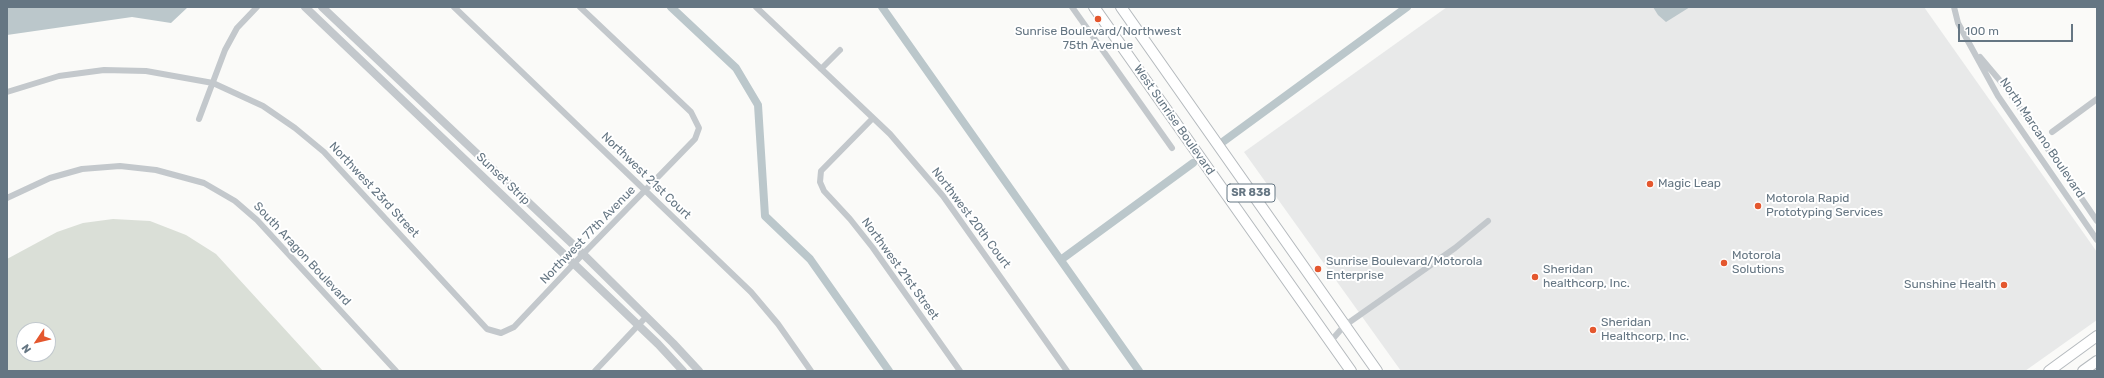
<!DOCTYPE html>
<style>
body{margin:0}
#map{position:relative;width:2104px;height:378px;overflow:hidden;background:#fafaf8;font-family:Rubik,sans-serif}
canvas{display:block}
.frame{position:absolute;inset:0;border:8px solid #657683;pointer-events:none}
.north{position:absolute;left:16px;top:322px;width:40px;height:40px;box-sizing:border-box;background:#fff;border:1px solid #c1c8cd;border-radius:50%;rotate:235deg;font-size:11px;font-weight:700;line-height:16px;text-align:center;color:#657683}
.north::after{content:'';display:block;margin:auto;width:14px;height:18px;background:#e4572e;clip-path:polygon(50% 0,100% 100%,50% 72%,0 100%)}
.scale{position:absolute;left:1958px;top:24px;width:115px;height:18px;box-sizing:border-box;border:2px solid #657683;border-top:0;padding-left:5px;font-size:12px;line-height:14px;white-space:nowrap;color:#657683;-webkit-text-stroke:3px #fff;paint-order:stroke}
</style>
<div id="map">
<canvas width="2104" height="378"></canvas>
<div class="frame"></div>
<div class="north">N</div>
<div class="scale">100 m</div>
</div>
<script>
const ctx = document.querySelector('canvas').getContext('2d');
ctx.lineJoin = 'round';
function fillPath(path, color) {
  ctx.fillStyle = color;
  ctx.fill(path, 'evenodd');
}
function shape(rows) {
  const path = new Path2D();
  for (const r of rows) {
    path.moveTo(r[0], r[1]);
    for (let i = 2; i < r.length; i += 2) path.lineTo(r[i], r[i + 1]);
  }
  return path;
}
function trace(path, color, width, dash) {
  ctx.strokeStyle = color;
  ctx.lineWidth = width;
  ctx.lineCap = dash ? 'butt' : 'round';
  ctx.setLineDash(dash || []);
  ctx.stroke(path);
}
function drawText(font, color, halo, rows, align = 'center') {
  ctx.font = font + ' Rubik,sans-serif';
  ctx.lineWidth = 4;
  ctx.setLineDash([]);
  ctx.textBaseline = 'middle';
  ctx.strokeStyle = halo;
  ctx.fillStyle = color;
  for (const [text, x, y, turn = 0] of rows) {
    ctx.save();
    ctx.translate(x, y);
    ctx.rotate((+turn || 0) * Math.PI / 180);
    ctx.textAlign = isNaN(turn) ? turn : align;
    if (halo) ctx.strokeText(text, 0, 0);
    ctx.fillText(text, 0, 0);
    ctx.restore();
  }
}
fillPath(shape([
 [1447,7,1924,7,2097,252,2097,320,2025,371,1401,371,1244,152]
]), '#e8e9e9');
fillPath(shape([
 [113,219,150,221,186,235,216,254,323,371,7,371,7,259,57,232,83,223],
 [24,330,48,330,48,354,24,354]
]), '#dadfd7');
fillPath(shape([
 [7,7,188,7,171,23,132,17,7,35],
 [1653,7,1690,7,1666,22,1658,15]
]), '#bbc7cb');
trace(shape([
 [671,7,736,68,758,105,765,216,810,259,889,371],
 [882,7,1139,371],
 [1224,141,1407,7],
 [1062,259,1193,163]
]), '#bbc7cb', 8);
const primary = shape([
 [2049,371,2097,336],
 [2083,371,2097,361]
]);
const trunk = shape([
 [1094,7,1351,371],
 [1121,7,1377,371]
]);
trace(primary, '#b5babe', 12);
trace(trunk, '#b4b9bd', 12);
trace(shape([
 [454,7,751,292,778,324,811,371],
 [756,7,890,134,943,196,1067,371],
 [1072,7,1172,148],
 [1954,7,1958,23,1998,96,2097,240],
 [1980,57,2007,89,2097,221],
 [821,69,840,50],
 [7,92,59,76,104,70,146,71,213,83,263,106,295,128,324,152,487,329,501,333,514,327,583,254,695,139,699,128,691,112,580,7],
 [873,118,821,171,820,182,824,191,850,219,873,248,960,371],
 [199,119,225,50,237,28,257,7],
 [2052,132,2097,99],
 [7,198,50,178,82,169,120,166,156,170,204,183,235,201,257,220,396,371],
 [1330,342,1344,326,1455,248,1488,221],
 [595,371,646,317]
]), '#c3c8cc', 6);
trace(shape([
 [305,7,658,344,683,371],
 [322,7,583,254,673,343,699,371]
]), '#c3c8cc', 8);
trace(primary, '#fff', 10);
trace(trunk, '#fff', 10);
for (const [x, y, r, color] of [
 [1098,19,4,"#e4572e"],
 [1650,184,4,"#e4572e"],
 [1758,206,4,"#e4572e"],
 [1724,263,4,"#e4572e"],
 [1318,269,4,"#e4572e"],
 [1535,277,4,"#e4572e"],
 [2004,285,4,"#e4572e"],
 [1593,330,4,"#e4572e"]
]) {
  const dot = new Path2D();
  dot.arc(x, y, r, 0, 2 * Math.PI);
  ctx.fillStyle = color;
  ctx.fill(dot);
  trace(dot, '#fff', 1.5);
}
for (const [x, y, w] of [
 [1251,193,48]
]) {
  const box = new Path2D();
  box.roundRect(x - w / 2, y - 9, w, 18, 3);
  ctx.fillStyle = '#fff';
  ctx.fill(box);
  trace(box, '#657683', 1);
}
drawText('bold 11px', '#657683', null, [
 ["SR 838",1251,193]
]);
drawText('12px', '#657683', '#fff', [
 ["Sunrise Boulevard/Northwest",1098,32,"center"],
 ["75th Avenue",1098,46,"center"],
 ["Magic Leap",1658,184],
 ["Motorola Rapid",1766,199],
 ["Prototyping Services",1766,213],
 ["Motorola",1732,256],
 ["Solutions",1732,270],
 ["Sunrise Boulevard/Motorola",1326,262],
 ["Enterprise",1326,276],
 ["Sheridan",1543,270],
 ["healthcorp, Inc.",1543,284],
 ["Sunshine Health",1996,285,"right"],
 ["Sheridan",1601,323],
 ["Healthcorp, Inc.",1601,337]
], 'left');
drawText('12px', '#657683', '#fff', [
 ["West Sunrise Boulevard",1174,120,55],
 ["North Marcano Boulevard",2042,138,56],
 ["Northwest 21st Court",646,176,44],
 ["Sunset Strip",503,179,44],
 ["Northwest 23rd Street",374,190,47],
 ["Northwest 20th Court",971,218,53],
 ["Northwest 77th Avenue",588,235,-46],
 ["South Aragon Boulevard",302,254,47],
 ["Northwest 21st Street",900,269,54]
]);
</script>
